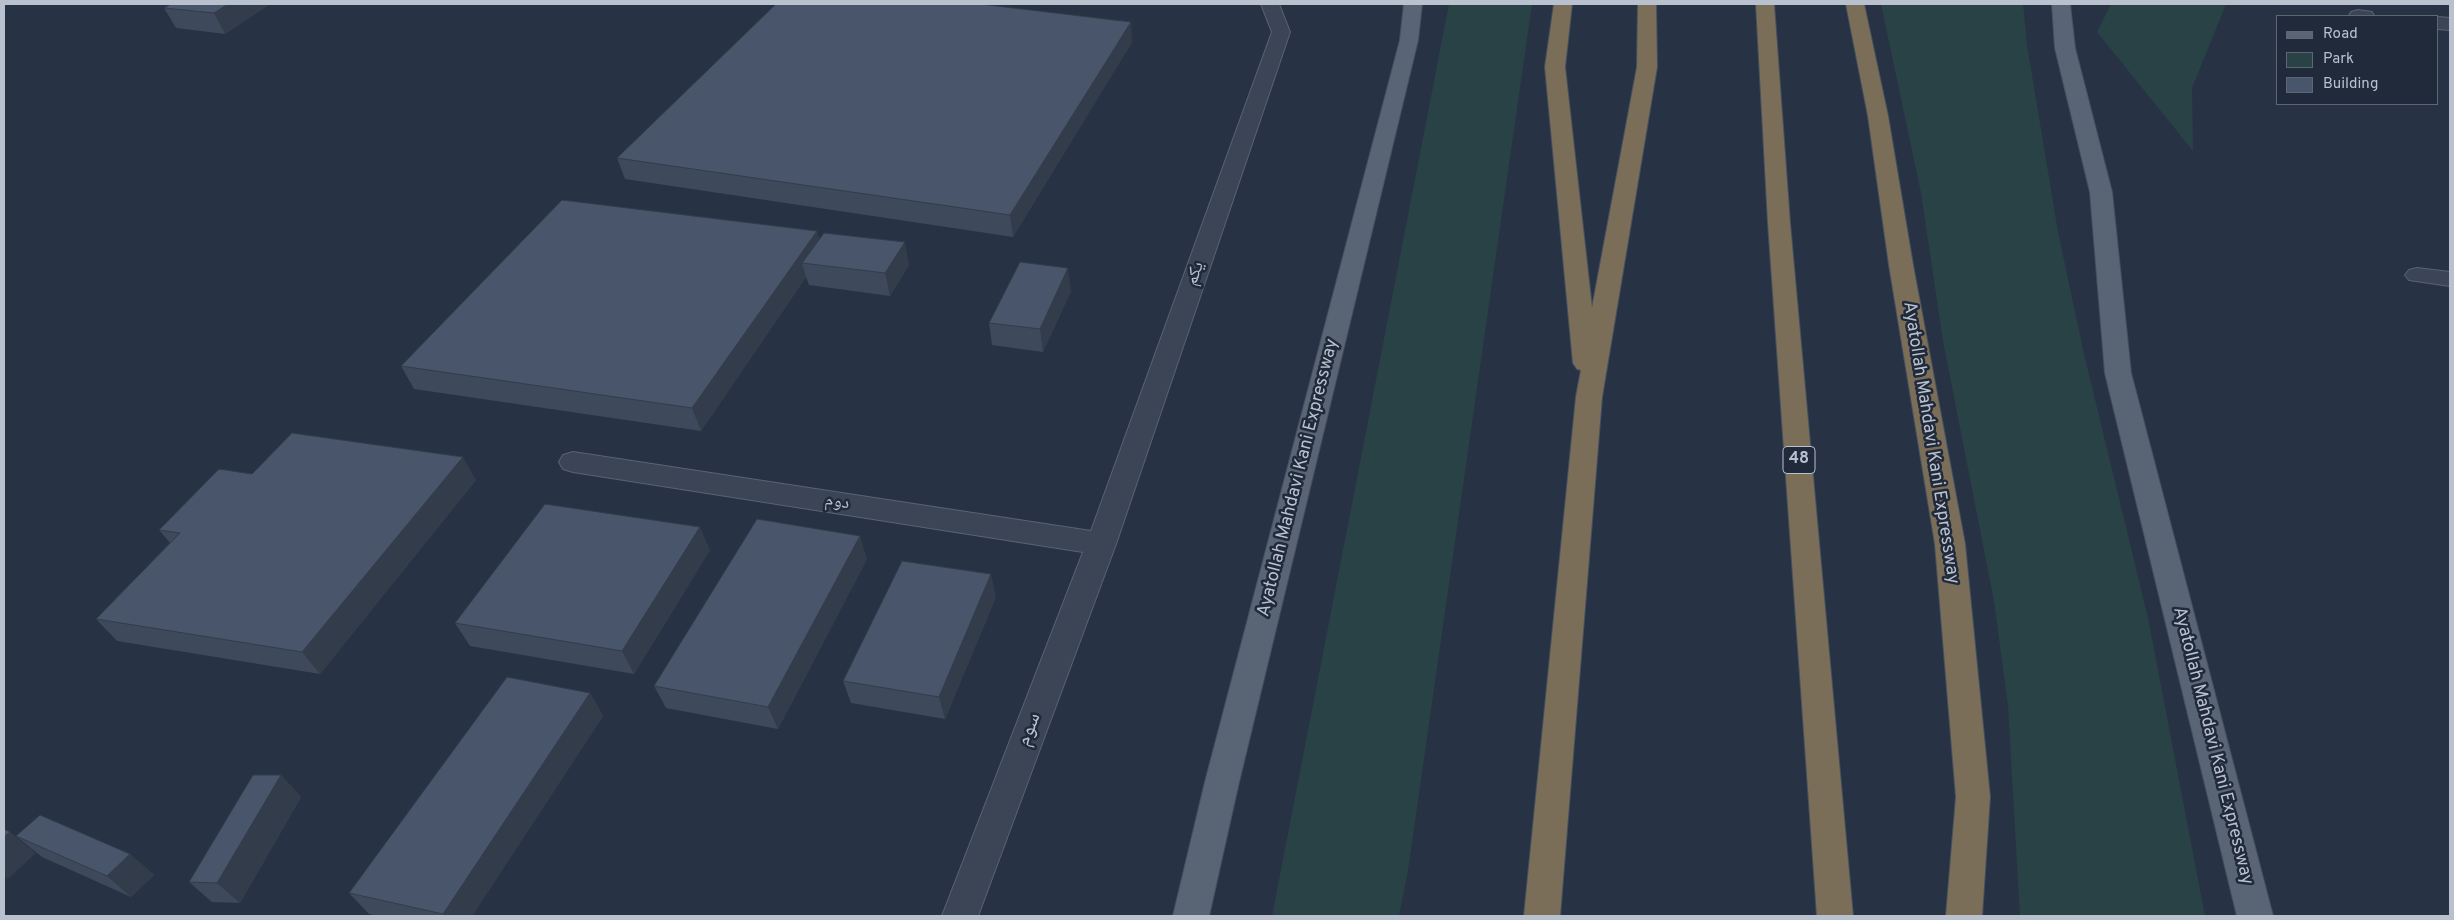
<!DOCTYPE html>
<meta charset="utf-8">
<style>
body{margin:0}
#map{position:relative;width:2454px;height:920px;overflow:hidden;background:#273345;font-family:Overpass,sans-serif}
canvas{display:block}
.frame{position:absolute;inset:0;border:5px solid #b9c1ce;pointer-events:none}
.legend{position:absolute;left:2276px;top:15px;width:162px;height:90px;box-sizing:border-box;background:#202a3a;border:1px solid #5d6675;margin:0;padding:6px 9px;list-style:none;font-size:15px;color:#b9c1ce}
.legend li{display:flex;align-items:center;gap:10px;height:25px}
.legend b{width:25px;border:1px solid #5d6675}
</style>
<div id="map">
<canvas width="2454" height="920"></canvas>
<div class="frame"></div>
<ul class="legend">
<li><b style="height:6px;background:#596475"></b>Road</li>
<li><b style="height:14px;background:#294246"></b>Park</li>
<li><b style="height:14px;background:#48556a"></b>Building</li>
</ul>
</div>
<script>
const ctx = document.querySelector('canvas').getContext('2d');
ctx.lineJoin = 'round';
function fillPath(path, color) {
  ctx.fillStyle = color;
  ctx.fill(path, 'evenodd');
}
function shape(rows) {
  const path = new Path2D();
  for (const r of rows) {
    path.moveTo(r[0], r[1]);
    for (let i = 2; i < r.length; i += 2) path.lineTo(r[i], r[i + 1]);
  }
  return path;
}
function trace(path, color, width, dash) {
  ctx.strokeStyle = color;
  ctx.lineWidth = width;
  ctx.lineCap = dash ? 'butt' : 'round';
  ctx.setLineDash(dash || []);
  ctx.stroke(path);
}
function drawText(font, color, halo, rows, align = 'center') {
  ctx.font = font + ' Overpass,"Noto Naskh Arabic",sans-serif';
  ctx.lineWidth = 5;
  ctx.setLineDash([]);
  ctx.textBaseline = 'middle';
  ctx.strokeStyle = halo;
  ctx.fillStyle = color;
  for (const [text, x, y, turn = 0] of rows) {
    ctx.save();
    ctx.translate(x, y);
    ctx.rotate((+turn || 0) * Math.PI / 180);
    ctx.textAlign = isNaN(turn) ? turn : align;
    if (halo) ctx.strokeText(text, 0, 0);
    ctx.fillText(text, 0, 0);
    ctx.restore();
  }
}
fillPath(shape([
 [1449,4,1532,4,1408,870,1399,916,1272,916],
 [1881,4,2023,4,2027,45,2058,232,2084,354,2148,618,2205,916,2020,916,2008,706,1994,601,1943,341,1921,193],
 [2111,4,2226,4,2192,88,2193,151,2097,32]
]), '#294246');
const minor = shape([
 [1261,4,1279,4,1290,32,1116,544,978,916,942,916,1083,552,573,472,563,469,559,462,563,455,573,452,1091,531,1272,32,1261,4],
 [2358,10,2372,12,2374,16,2349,16,2351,12,2358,10],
 [2438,17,2450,18,2450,30,2438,29,2438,17],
 [2417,268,2450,272,2450,286,2409,280,2405,275,2409,270,2417,268]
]);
const major = shape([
 [1404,4,1422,4,1418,40,1239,782,1209,916,1173,916,1205,782,1400,40,1404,4],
 [2052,4,2070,4,2075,48,2112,192,2131,373,2273,916,2237,916,2105,373,2090,192,2055,48,2052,4]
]);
const highway = shape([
 [1554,4,1572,4,1565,67,1592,308,1637,67,1638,4,1656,4,1657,67,1602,397,1560,916,1524,916,1576,397,1581,370,1577,369,1573,363,1545,67,1554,4],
 [1756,4,1774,4,1790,223,1853,916,1817,916,1768,223,1756,4],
 [1846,4,1864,4,1888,116,1913,265,1965,544,1990,797,1982,916,1946,916,1956,797,1935,544,1889,265,1868,116,1846,4]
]);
trace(minor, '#5a6372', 2);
trace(major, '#454e5e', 2);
trace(highway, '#46505f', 2);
fillPath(minor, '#3b4555');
fillPath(major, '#596475');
fillPath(highway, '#7b6e58');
fillPath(shape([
 [171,4,270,4,225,34,176,28,164,8],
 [1132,42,1013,237,625,179,617,158],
 [817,231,819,239,909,265,890,296,809,285,806,277,701,431,414,389,401,366],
 [1071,291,1043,352,992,345,989,323],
 [252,474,476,480,320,674,117,641,96,619,170,543,159,530],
 [710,550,634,674,470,646,455,623],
 [867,559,778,729,666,708,654,686],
 [996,597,945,719,851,703,843,681],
 [590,693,603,716,472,916,379,916,369,914,349,893],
 [281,775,301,797,240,903,212,902,189,882],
 [16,836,130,854,154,875,131,897,42,857]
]), '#3e495b');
fillPath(shape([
 [228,4,270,4,225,34,214,13],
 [1131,22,1132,42,1013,237,1010,215],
 [817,231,823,253,802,263,806,277,701,431,692,408],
 [905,242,909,265,890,296,885,273],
 [1068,268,1071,291,1043,352,1040,329],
 [463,457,476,480,320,674,302,652],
 [700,527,710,550,634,674,622,651],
 [860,536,867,559,778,729,768,707],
 [991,574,996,597,945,719,939,697],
 [590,693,603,716,472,916,445,916,443,914],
 [281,775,301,797,240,903,217,883],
 [10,832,36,853,8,879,4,876,4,837],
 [130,854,154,875,131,897,107,876]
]), '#323c4a');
const building = shape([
 [171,4,228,4,214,13,164,8,171,4],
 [776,4,980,4,1131,22,1010,215,617,158,776,4],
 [562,200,817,231,692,408,401,366,562,200],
 [824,233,905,242,885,273,802,263,824,233],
 [1020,262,1068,268,1040,329,989,323,1020,262],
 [292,433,463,457,302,652,96,619,180,533,159,530,219,469,252,474,292,433],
 [545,504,700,527,622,651,455,623,545,504],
 [757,519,860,536,768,707,654,686,757,519],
 [902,561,991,574,939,697,843,681,902,561],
 [507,677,590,693,443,914,349,893,507,677],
 [253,775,281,775,217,883,189,882,253,775],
 [40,815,130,854,107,876,16,836,40,815],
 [4,829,10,832,4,837,4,829]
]);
fillPath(building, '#48556a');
trace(building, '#323c4a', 1);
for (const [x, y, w] of [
 [1799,460,32]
]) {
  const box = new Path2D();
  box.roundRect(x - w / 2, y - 13.5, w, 27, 4);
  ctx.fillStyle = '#202a3a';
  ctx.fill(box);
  trace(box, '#b9c1ce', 1);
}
drawText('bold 16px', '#b9c1ce', null, [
 ["48",1799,460]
]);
drawText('18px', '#b9c1ce', '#202a3a', [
 ["یکم",1196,274,-71],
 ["Ayatollah Mahdavi Kani Expressway",1930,443,81],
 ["Ayatollah Mahdavi Kani Expressway",1299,478,-76],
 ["دوم",837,503,9],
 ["Ayatollah Mahdavi Kani Expressway",2212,746,76]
]);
drawText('21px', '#b9c1ce', '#202a3a', [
 ["سوم",1030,730,-69]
]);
</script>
